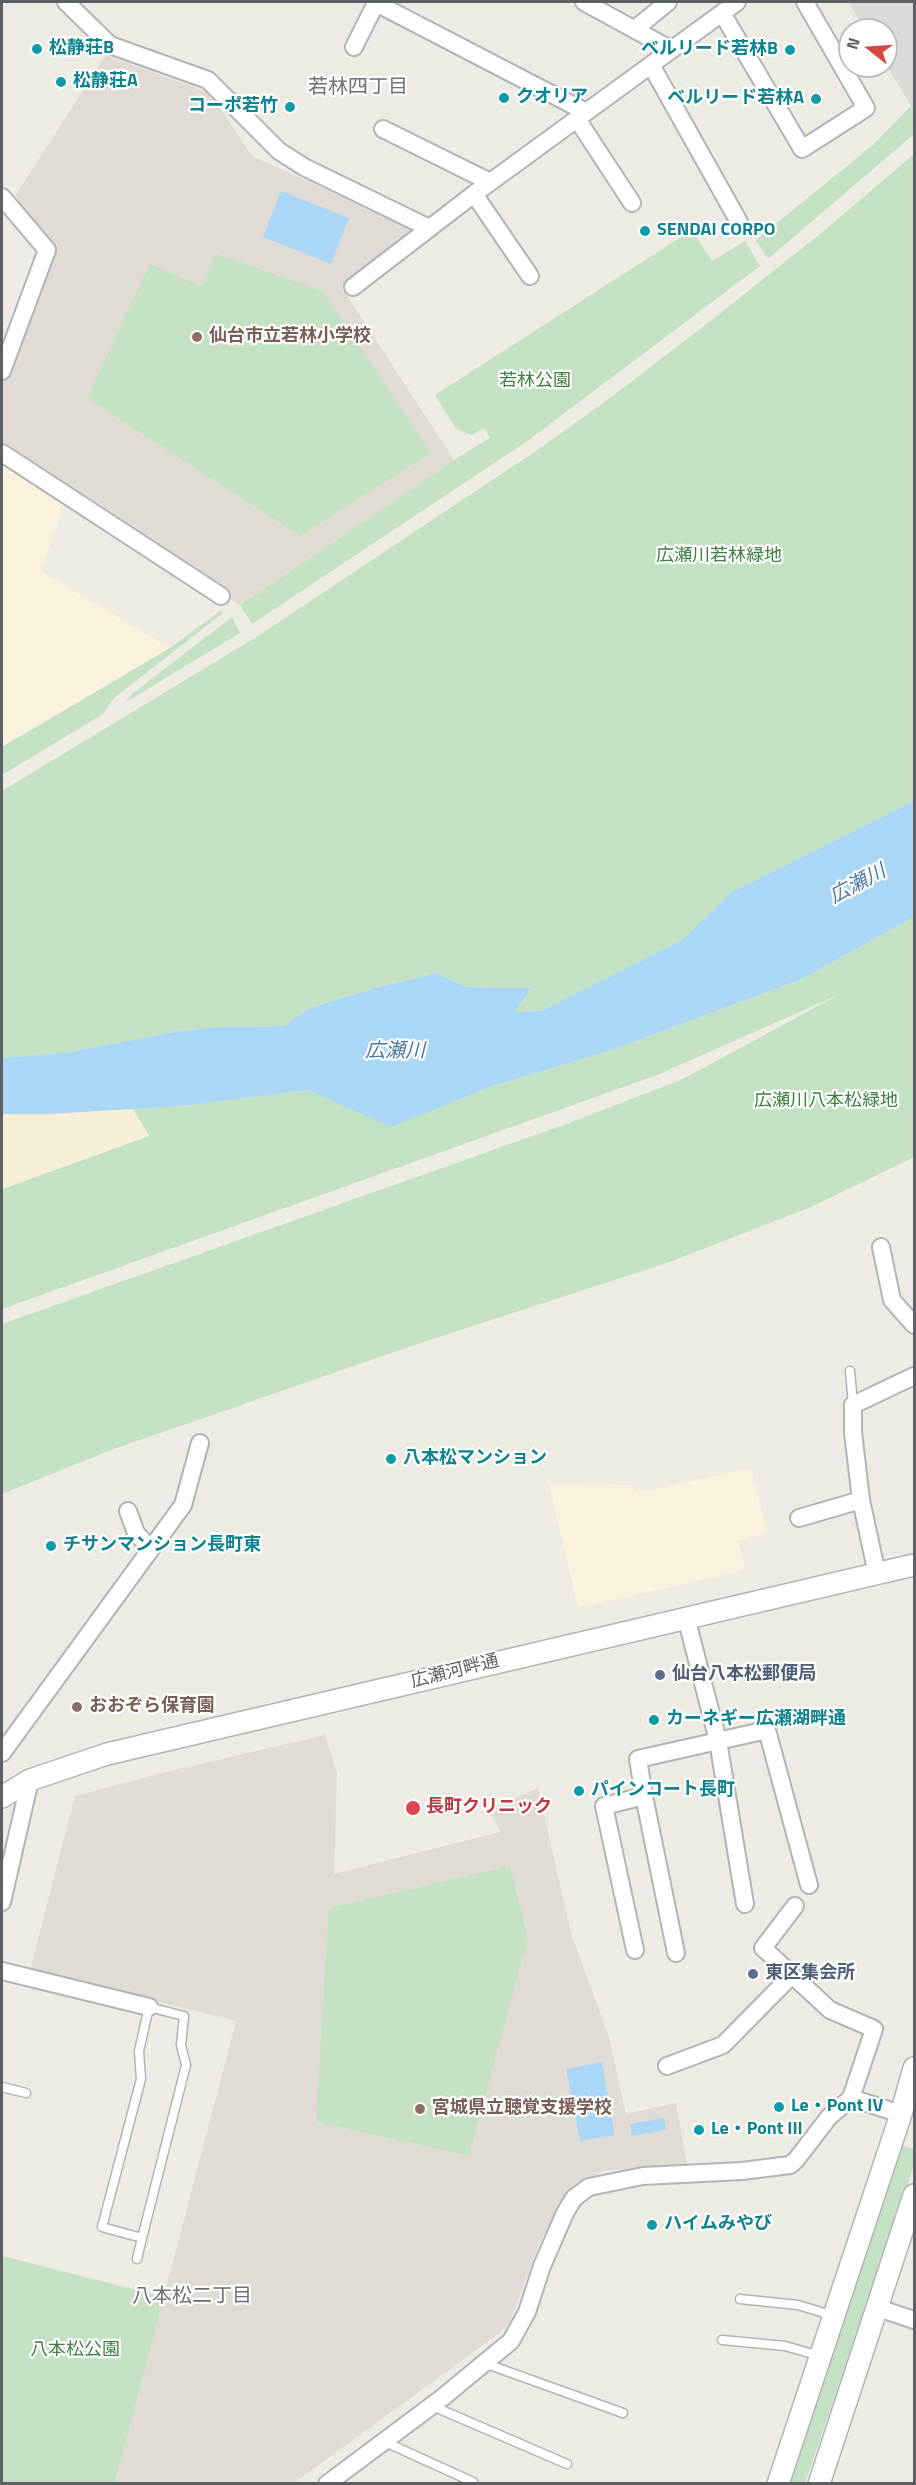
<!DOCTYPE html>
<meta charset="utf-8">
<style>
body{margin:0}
#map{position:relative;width:916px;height:2485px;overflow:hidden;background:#edebe4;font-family:"Titillium Web",sans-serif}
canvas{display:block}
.frame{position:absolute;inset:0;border:3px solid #5c5f63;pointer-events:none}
.north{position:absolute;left:838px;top:18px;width:60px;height:60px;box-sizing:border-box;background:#fff;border:2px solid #bebfc1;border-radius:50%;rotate:287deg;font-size:16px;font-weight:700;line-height:24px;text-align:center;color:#5c5f63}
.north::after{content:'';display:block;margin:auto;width:21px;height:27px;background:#d74840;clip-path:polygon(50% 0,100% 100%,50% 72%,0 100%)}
</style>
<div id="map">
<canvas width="916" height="2485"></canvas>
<div class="frame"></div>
<div class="north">N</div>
</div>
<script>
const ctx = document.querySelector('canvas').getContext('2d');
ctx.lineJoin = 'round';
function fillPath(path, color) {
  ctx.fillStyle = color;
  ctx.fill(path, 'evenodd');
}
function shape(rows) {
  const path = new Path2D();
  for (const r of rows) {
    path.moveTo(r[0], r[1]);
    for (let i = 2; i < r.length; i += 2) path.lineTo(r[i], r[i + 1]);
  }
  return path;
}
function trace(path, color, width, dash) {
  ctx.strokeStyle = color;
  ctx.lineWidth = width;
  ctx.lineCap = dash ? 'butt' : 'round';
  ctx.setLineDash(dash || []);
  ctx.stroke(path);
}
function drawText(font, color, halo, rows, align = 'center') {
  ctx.font = font + ' "Titillium Web","Noto Sans JP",sans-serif';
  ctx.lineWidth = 4.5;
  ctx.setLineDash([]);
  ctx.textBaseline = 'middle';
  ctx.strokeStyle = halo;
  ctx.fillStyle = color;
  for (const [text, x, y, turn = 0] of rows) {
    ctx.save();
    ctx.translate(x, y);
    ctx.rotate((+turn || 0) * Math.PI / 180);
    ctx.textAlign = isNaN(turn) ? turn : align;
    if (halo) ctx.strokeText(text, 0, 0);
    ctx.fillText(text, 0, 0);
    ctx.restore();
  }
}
fillPath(shape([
 [2,462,65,503,41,571,170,648,2,747],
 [751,1468,767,1533,738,1541,745,1570,578,1608,549,1484,632,1485,635,1493]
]), '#faf2dc');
fillPath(shape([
 [848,2,914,2,914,103,911,106,886,65,886,30,865,30]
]), '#dcdad6');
fillPath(shape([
 [106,55,210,93,252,156,412,228,342,288,454,460,240,605,2,444,2,386,56,251,15,196],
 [325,1735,337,1773,334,1874,500,1832,489,1809,538,1788,571,1933,609,2037,626,2114,676,2103,687,2164,603,2171,566,2192,538,2246,510,2322,501,2332,294,2483,115,2483,236,2021,30,1970,75,1796,166,1772]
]), '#e0dcd5');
fillPath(shape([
 [914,103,914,134,768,259,756,240,874,144],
 [914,154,914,801,732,892,682,940,541,1011,515,1012,531,988,467,987,436,973,375,988,309,1008,284,1026,218,1027,179,1031,70,1052,2,1058,2,791,258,636,536,451,610,398,713,319,825,230],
 [692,230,712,261,745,241,760,266,526,442,252,624,240,605,454,460,490,438,484,428,472,435,456,429,435,395],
 [216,254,323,291,431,453,300,536,87,398,150,264,202,286],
 [220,611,223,613,114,698,103,714,2,775,2,747,170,648],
 [232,617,240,633,126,702,132,694],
 [914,917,914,1157,811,1207,667,1263,414,1345,111,1450,2,1494,2,1324,569,1123,683,1079,840,994,657,1075,2,1309,2,1189,149,1136,132,1108,183,1106,308,1090,391,1126,493,1086,609,1051,802,979],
 [510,1866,528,1938,469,2156,316,2122,329,1908],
 [902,2145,914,2149,914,2165,805,2483,788,2484],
 [2,2256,164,2297,115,2483,2,2483]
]), '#c4e2c3');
fillPath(shape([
 [132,1108,149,1136,2,1189,2,1114,49,1114]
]), '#f6eed6');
fillPath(shape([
 [281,191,349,218,331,264,263,237],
 [914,801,914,917,802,979,609,1051,493,1086,391,1127,308,1090,183,1106,49,1114,2,1114,2,1058,70,1052,179,1031,218,1027,284,1026,309,1008,375,988,436,973,467,987,531,988,515,1012,541,1011,682,940,732,892],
 [602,2062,615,2135,580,2141,566,2069],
 [664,2118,666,2130,632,2136,630,2124]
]), '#abd7f6');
const service = shape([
 [850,1371,853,1405],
 [149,2007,184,2016,181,2045,186,2065,142,2238,102,2227,141,2079,139,2051,149,2007],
 [2,2087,26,2093],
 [137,2259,142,2238],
 [740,2299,798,2305,834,2316],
 [722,2340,785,2346,820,2356],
 [484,2363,623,2413],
 [430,2405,567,2464],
 [383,2441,473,2482]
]);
const minor = shape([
 [66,2,110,45,208,80,279,151,304,167,429,228],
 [584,2,670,49],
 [722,13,802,149,866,108,805,2],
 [635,29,668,2],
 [354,47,376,3,586,112],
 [651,65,739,222],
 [577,119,632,203],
 [383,129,490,182],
 [474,194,530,276],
 [2,197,47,250,2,371],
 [353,287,474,194,737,2],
 [2,453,221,596],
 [881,1247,892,1300,914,1325],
 [128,1511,136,1533,151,1549],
 [799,1518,861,1500],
 [877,1574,861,1500,853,1432,853,1405,914,1376],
 [686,1617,718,1741,745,1904],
 [2,1753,183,1505,200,1443],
 [644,1796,676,1953],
 [2,1902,30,1780],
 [635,1950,604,1806,644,1796,638,1759,767,1730,809,1885],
 [2,1971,149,2007],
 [667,2066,723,2045,792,1975],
 [851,2098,901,2114],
 [878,2308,914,2320],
 [327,2484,442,2398,511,2341,527,2312,542,2266,565,2213,574,2198,589,2187,643,2176,742,2171,790,2165,796,2160,829,2117,851,2098,874,2029,830,2010,763,1948,795,1906]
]);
const tertiary = shape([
 [2,1797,30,1780,107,1754,914,1565],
 [778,2484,901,2114,914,2068],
 [819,2484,914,2195]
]);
trace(service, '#b1b4b8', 11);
trace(minor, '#b1b4b8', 20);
trace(tertiary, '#b1b4b8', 24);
trace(service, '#fff', 8);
trace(minor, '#fff', 16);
trace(tertiary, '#fff', 21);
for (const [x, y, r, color] of [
 [37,49,6,"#0f9aa8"],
 [790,50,6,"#0f9aa8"],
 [61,82,6,"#0f9aa8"],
 [504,98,6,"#0f9aa8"],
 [816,99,6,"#0f9aa8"],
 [290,107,6,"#0f9aa8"],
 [645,231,6,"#0f9aa8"],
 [197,337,6,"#8d6e63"],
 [391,1459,6,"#0f9aa8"],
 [51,1546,6,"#0f9aa8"],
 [660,1675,6,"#5c6f8a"],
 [77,1707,6,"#8d6e63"],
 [654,1720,6,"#0f9aa8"],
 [579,1791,6,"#0f9aa8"],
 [413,1808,8,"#e0444e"],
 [753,1974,6,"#5c6f8a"],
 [779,2107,6,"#0f9aa8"],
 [420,2109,6,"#8d6e63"],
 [699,2130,6,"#0f9aa8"],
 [652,2225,6,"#0f9aa8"]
]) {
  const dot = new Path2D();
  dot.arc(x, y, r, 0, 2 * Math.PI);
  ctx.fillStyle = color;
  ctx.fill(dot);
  trace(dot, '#fff', 2);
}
drawText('bold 18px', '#0d838f', '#fff', [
 ["松静荘B",49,49],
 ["ベルリード若林B",778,50,"right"],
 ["松静荘A",73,82],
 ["クオリア",516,98],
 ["ベルリード若林A",804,99,"right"],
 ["コーポ若竹",278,107,"right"],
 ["SENDAI CORPO",657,231],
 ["八本松マンション",403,1459],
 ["チサンマンション長町東",63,1546],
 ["カーネギー広瀬湖畔通",666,1720],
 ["パインコート長町",591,1791],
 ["Le・Pont IV",791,2107],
 ["Le・Pont III",711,2130],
 ["ハイムみやび",664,2225]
], 'left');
drawText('bold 18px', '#785e54', '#fff', [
 ["仙台市立若林小学校",209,337],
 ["おおぞら保育園",89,1707],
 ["宮城県立聴覚支援学校",432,2109]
], 'left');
drawText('18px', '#3e803f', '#fff', [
 ["若林公園",535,382],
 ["広瀬川若林緑地",719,557],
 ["広瀬川八本松緑地",826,1102],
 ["八本松公園",75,2351]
]);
drawText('18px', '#5c5f63', '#fff', [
 ["広瀬河畔通",455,1672,-14]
]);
drawText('bold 18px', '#4e5e75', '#fff', [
 ["仙台八本松郵便局",672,1675],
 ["東区集会所",765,1974]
], 'left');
drawText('bold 18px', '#be3a42', '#fff', [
 ["長町クリニック",426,1808]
], 'left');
drawText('20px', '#6d7175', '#fff', [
 ["若林四丁目",358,88],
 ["八本松二丁目",192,2297]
]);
drawText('italic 20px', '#4a79a6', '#fff', [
 ["広瀬川",858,885,-28],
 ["広瀬川",395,1052]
]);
</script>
